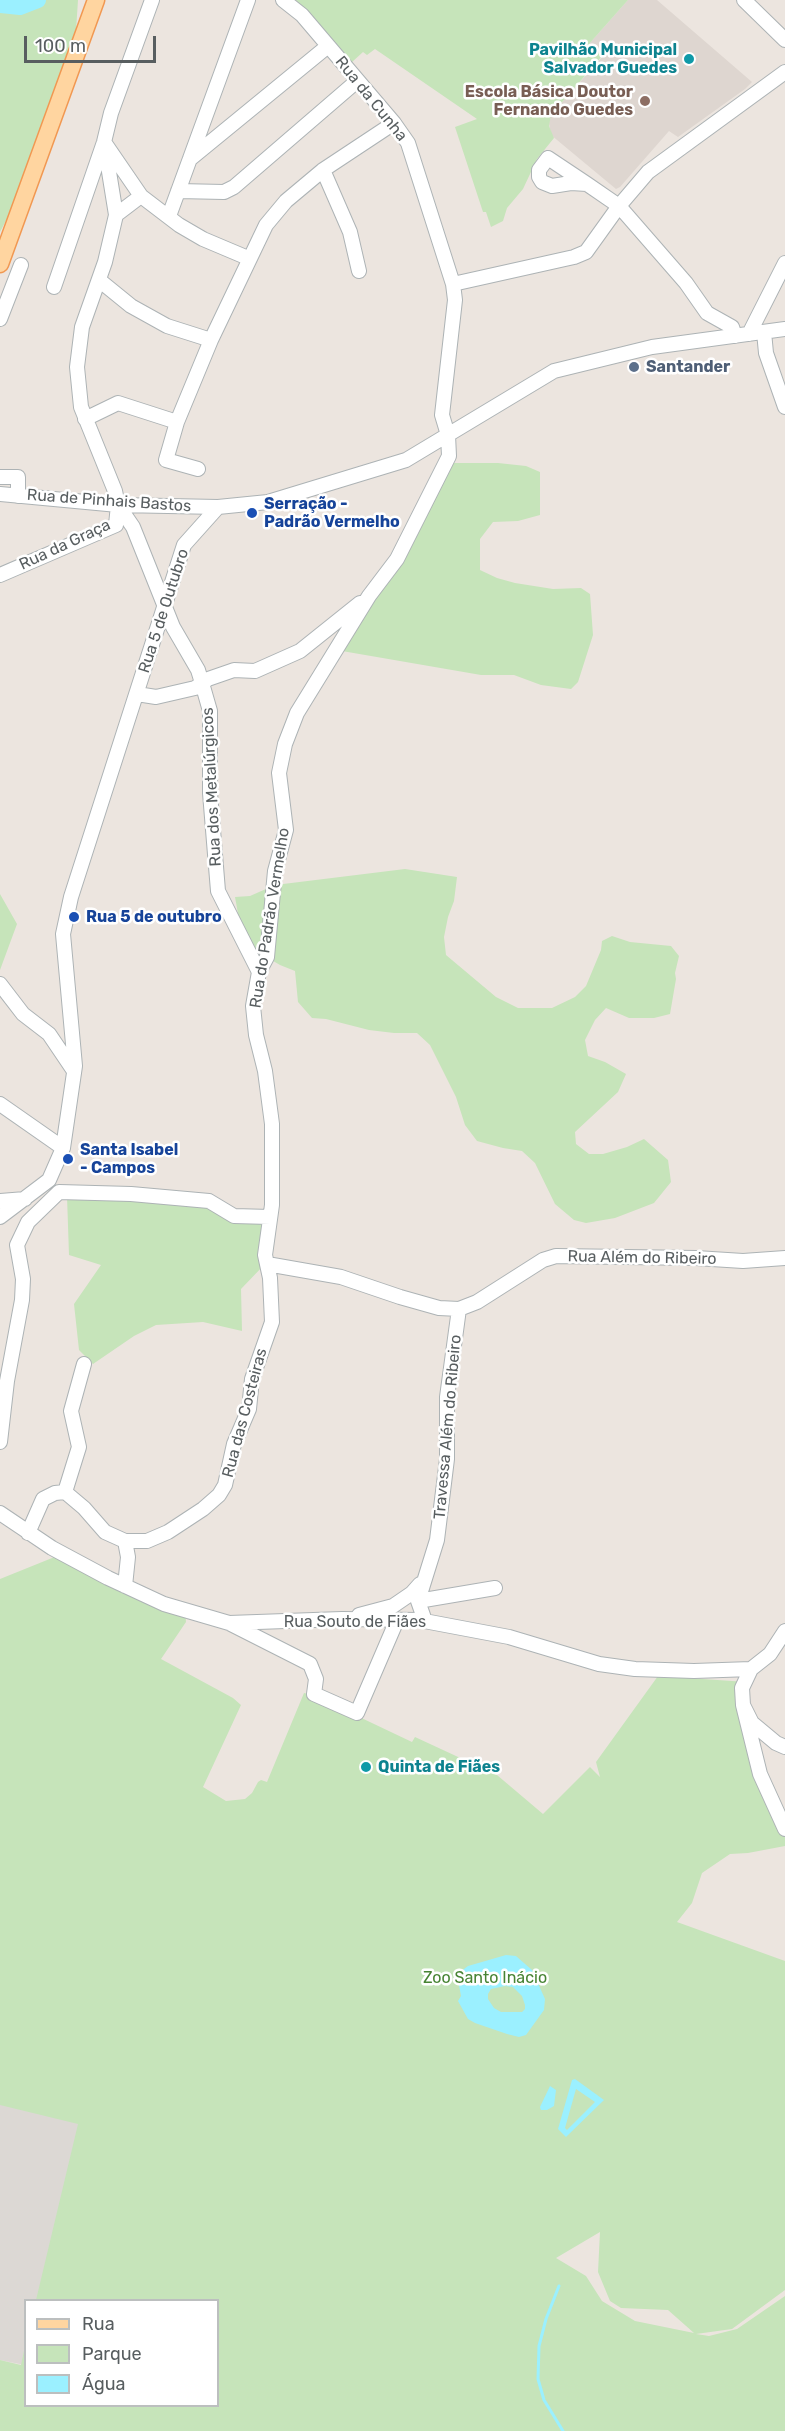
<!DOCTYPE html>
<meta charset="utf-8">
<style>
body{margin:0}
#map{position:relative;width:785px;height:2431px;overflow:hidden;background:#ece5df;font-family:Rubik,sans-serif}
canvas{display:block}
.legend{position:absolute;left:24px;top:2299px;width:195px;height:108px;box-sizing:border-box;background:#fff;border:2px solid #bcbfbf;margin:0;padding:8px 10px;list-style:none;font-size:18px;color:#585e60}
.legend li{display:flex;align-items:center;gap:12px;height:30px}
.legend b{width:30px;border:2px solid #bcbfbf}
.scale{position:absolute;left:24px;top:36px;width:132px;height:27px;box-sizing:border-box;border:3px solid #585e60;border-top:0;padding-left:8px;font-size:18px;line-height:21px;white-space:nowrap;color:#585e60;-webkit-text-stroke:4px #fff;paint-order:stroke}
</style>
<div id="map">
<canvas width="785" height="2431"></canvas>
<ul class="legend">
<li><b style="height:8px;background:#ffd5a0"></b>Rua</li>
<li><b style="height:16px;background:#c6e4ba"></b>Parque</li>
<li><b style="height:16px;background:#9bf0ff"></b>Água</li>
</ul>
<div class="scale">100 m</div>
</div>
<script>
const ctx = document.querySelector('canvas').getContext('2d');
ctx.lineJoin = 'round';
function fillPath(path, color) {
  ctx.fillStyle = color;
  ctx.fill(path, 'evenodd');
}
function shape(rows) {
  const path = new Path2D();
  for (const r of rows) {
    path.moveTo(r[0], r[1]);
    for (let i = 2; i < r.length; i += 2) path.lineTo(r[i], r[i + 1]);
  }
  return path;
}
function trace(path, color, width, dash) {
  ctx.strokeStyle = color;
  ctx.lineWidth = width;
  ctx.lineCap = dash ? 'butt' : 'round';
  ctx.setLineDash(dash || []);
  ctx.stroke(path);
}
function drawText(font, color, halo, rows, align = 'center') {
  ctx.font = font + ' Rubik,sans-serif';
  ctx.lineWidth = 5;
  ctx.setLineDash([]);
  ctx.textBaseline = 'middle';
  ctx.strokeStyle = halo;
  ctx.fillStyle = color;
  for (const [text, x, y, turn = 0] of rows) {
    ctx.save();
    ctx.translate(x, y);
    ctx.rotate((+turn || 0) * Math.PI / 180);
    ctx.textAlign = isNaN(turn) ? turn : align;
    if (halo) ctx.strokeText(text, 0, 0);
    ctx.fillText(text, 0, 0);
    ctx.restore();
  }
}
fillPath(shape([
 [0,2103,91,2126,57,2300,26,2300,25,2365,0,2360]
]), '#dcd8d4');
fillPath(shape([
 [628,0,657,0,752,82,745,89,678,137,669,131,620,187,616,189,551,135,549,123,551,115,602,57,588,45]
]), '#ded6d0');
fillPath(shape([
 [0,0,78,0,76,31,11,211,0,232],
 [291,0,628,0,589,44,602,56,551,115,549,126,554,138,537,159,523,189,507,208,503,221,491,227,486,212,483,212,455,127,477,119,375,49,367,55,363,52,351,63],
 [448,463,498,463,526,466,540,472,540,515,518,521,493,522,480,539,480,570,497,578,515,583,553,589,581,588,590,594,593,635,578,682,571,689,541,685,514,675,481,675,342,651,424,522],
 [405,869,457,877,454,901,448,917,444,937,446,955,496,997,518,1008,552,1008,575,997,586,986,601,950,602,941,612,936,630,942,671,946,679,956,675,973,676,979,670,1014,654,1018,629,1018,606,1008,595,1020,585,1040,588,1056,605,1062,626,1074,618,1092,575,1132,576,1144,589,1154,603,1154,627,1147,644,1139,668,1160,671,1182,654,1203,615,1218,586,1223,574,1220,555,1204,535,1163,522,1151,503,1148,477,1141,465,1125,456,1097,430,1045,417,1033,394,1033,369,1030,326,1019,312,1018,298,1002,295,971,280,965,251,948,239,919,235,897,250,896,275,885],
 [0,894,17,924,0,970],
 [67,1196,176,1202,266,1216,265,1264,241,1289,242,1331,203,1322,156,1325,134,1336,93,1364,79,1350,74,1304,101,1265,69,1255],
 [62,1554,185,1611,186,1622,161,1659,233,1698,241,1705,203,1787,226,1801,245,1799,252,1793,258,1782,261,1780,267,1782,304,1693,313,1695,412,1742,415,1737,497,1775,543,1814,590,1767,600,1777,596,1762,658,1676,747,1682,757,1773,785,1827,785,1846,748,1853,730,1854,702,1873,692,1903,677,1922,785,1961,785,2290,732,2329,696,2334,709,2336,737,2329,785,2296,785,2431,0,2431,0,2360,21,2365,25,2346,26,2406,218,2406,218,2300,36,2300,78,2124,0,2105,0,1579],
 [600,2232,598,2272,610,2301,621,2308,668,2310,694,2333,635,2321,602,2301,586,2276,556,2258]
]), '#c6e4ba');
fillPath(shape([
 [506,1955,516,1956,532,1970,545,1999,544,2010,526,2035,519,2037,507,2034,475,2023,468,2019,458,2001,461,1996,458,1980,460,1972,468,1966],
 [505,1986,513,1987,522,1996,525,2005,525,2009,522,2012,501,2012,494,2008,488,1999,488,1994,491,1989],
 [575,2079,604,2100,566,2137,558,2129,572,2080],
 [576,2089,595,2102,567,2130,565,2128],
 [550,2086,556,2090,554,2106,547,2110,541,2110,540,2107]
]), '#9bf0ff');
trace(shape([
 [559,2286,546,2319,539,2346,538,2379,544,2400,563,2431]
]), '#9bf0ff', 3);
trace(shape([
 [0,5,20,7,38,0]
]), '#9bf0ff', 16);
const minor = shape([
 [744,0,785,40],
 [104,142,141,196,179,225,203,239,248,258],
 [105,147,116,215],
 [190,159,328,46],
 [323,170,350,232,359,271],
 [587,184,571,183,552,186,542,182,539,177,539,170,548,158,587,184,619,206,686,283,707,313,732,327,735,336],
 [178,191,224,192,234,187,357,81],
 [169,216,248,0],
 [99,280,131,306,167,326,211,340],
 [453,284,574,257,586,252,619,206,648,172,785,72],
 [54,287,104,142,111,113,152,0],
 [0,319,21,265],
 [764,332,766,353,785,407],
 [749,334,785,263],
 [85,419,118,403,177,422],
 [198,469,166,460,177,422,211,340,266,225,286,201,323,170,394,123],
 [0,477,18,477,18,496],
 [0,494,118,505,218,507,268,502,406,460,554,371,652,347,785,329],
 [118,505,133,527,173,627,198,670,202,683,210,711,210,793,218,891,259,972],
 [0,575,116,525,118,505,115,491,81,407,77,367,82,327,105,262,116,215,141,196],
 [137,694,156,697,195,688,208,679,234,670,255,671,300,651,360,603],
 [0,984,23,1014,49,1034,74,1071],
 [0,1104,63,1148],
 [59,1192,131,1194,209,1201,234,1216,270,1217],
 [0,1201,25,1199],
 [0,1217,49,1180,63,1148,75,1066,63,934,71,897,184,545,218,507],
 [267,1264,341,1277,400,1297,439,1308,459,1309,477,1302,543,1260,556,1256,696,1258,743,1261,785,1258],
 [0,1442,7,1381,22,1300,23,1279,17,1245,28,1222,59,1192],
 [65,1492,79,1447,71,1411,84,1364],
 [0,1513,52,1548,108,1578,164,1604,229,1623,342,1619,419,1620,509,1637,599,1664,635,1669,694,1671,751,1669,770,1654,785,1631],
 [28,1533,43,1499,55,1493,65,1492,84,1508,105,1532,125,1541,147,1541,168,1532,203,1509,219,1495,225,1485,234,1444,249,1409,252,1379,272,1322,270,1278,265,1255,272,1205,272,1124,265,1071,256,1035,253,1006,259,972,267,957,275,871,286,830,279,773,285,744,297,713,369,596,397,559,449,456,448,435,442,415,455,300,453,284,408,143,394,123,302,15,283,0],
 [125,1541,128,1557,125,1586],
 [418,1601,495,1588],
 [359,1615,393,1606,412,1593,420,1584],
 [425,1621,418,1601,437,1540,447,1459,447,1397,459,1309],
 [231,1624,310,1664,316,1679,314,1694,357,1713,397,1620],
 [751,1669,742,1688,743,1705,752,1723,776,1743,785,1747],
 [743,1705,760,1774,785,1829]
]);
const major = shape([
 [0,264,96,0]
]);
trace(minor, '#adb3b5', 16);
trace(major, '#f19852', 19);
trace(minor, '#fff', 14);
trace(major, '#ffd5a0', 16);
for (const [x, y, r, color] of [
 [689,59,6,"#0f9aa8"],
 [645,101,6,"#8d6e63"],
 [634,367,6,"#5c6f8a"],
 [252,513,6,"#1a4fb4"],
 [74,917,6,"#1a4fb4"],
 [68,1159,6,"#1a4fb4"],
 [366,1767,6,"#0f9aa8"]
]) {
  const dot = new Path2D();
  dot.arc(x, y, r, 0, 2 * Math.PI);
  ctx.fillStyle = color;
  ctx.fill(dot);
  trace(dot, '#fff', 2);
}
drawText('bold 16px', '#0d838f', '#fff', [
 ["Pavilhão Municipal",677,50],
 ["Salvador Guedes",677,68],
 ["Quinta de Fiães",378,1767,"left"]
], 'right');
drawText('bold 16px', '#785e54', '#fff', [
 ["Escola Básica Doutor",633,92],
 ["Fernando Guedes",633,110]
], 'right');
drawText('16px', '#585e60', '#fff', [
 ["Rua da Cunha",371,99,51],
 ["Rua de Pinhais Bastos",109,501,4],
 ["Rua da Graça",65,545,-25],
 ["Rua 5 de Outubro",164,611,-72],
 ["Rua dos Metalúrgicos",212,787,-93],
 ["Rua do Padrão Vermelho",270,918,-81],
 ["Rua Além do Ribeiro",642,1258,1],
 ["Rua das Costeiras",245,1413,-75],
 ["Travessa Além do Ribeiro",448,1427,-85],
 ["Rua Souto de Fiães",355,1622]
]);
drawText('bold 16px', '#4e5e75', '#fff', [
 ["Santander",646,367]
], 'left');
drawText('bold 16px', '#164399', '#fff', [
 ["Serração -",264,504],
 ["Padrão Vermelho",264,522],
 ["Rua 5 de outubro",86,917],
 ["Santa Isabel",80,1150],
 ["- Campos",80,1168]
], 'left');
drawText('16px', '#478434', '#fff', [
 ["Zoo Santo Inácio",485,1978]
]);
</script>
